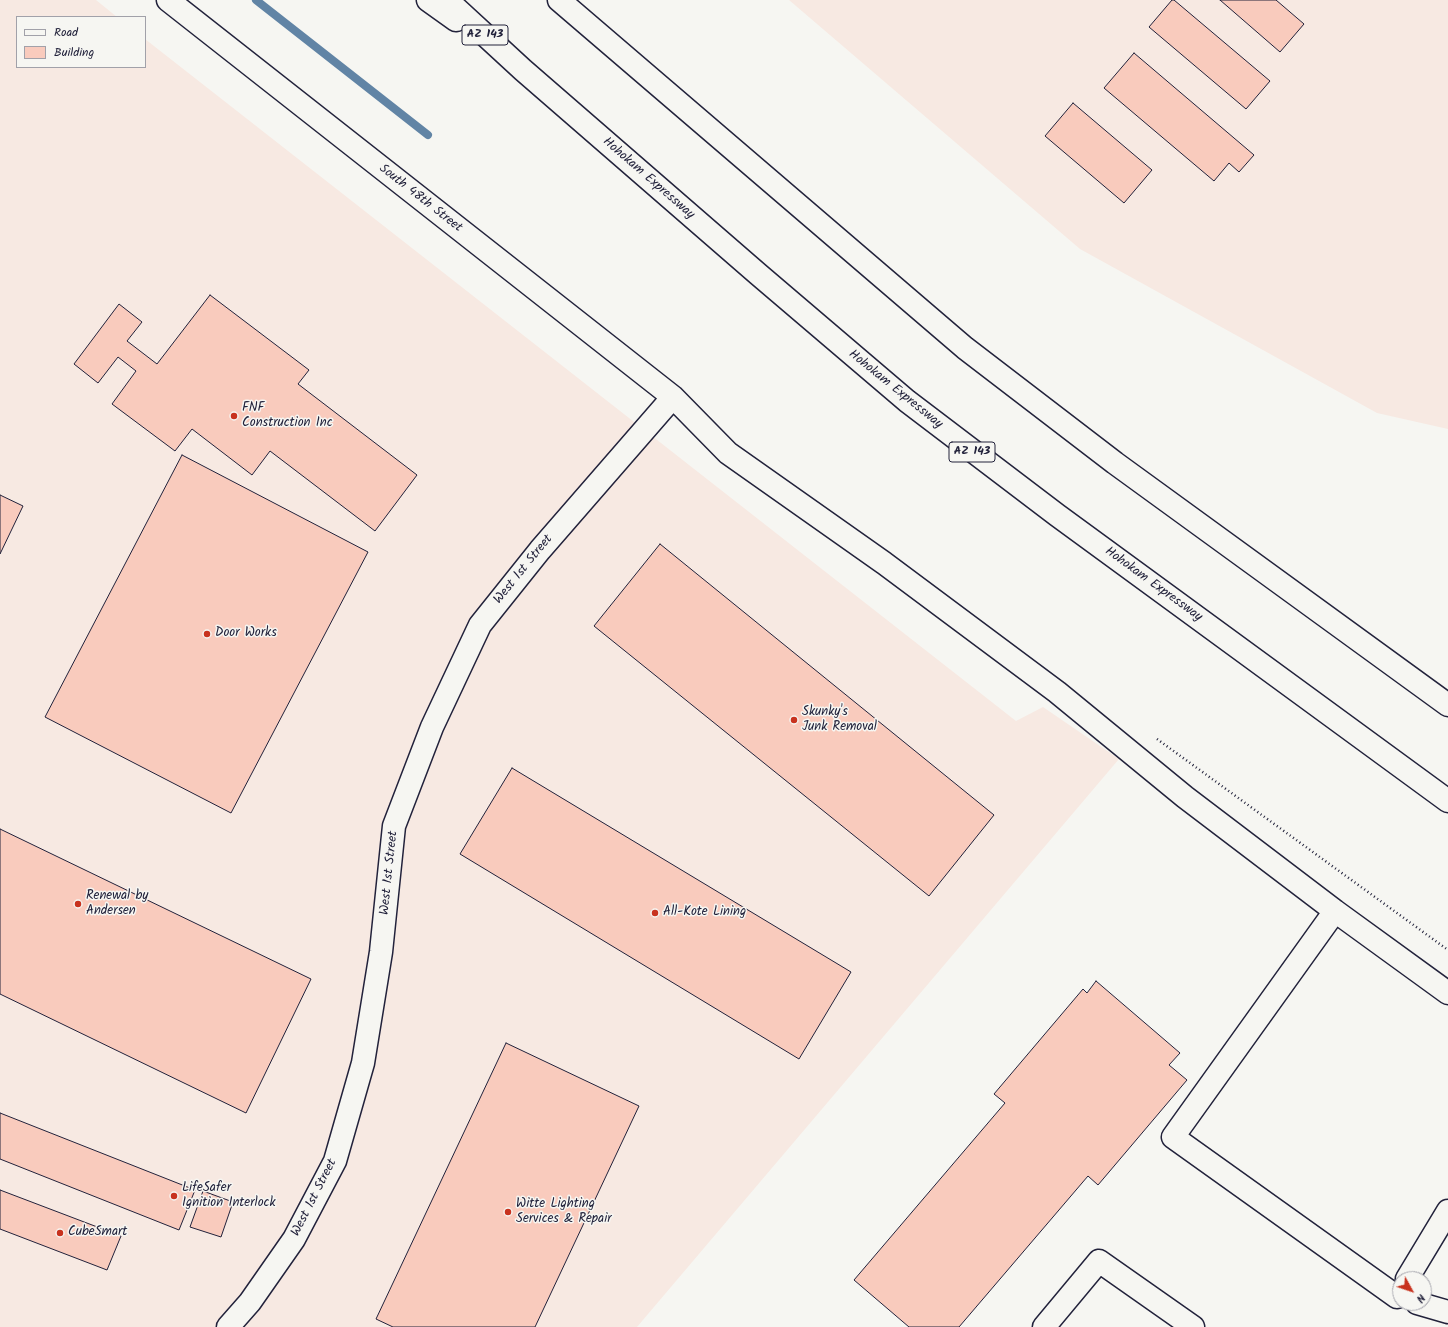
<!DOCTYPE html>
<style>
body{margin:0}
#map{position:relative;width:1448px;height:1327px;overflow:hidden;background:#f6f6f2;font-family:Kalam,sans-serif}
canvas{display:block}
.legend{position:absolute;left:16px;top:16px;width:130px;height:52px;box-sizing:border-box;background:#f6f6f2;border:1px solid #a1a1a9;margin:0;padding:5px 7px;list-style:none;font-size:12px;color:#22223b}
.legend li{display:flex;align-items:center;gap:8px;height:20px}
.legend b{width:20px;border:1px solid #a1a1a9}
.north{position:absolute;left:1392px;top:1271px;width:40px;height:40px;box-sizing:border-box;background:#f6f6f2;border:1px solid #a1a1a9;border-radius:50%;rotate:130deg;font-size:11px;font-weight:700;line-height:16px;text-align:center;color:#22223b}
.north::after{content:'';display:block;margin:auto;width:14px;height:18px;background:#c8321e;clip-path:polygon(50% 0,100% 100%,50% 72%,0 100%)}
</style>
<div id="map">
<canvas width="1448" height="1327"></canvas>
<ul class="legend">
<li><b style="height:5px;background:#f6f6f2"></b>Road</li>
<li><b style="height:11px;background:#f9cbbd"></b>Building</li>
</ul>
<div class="north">N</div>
</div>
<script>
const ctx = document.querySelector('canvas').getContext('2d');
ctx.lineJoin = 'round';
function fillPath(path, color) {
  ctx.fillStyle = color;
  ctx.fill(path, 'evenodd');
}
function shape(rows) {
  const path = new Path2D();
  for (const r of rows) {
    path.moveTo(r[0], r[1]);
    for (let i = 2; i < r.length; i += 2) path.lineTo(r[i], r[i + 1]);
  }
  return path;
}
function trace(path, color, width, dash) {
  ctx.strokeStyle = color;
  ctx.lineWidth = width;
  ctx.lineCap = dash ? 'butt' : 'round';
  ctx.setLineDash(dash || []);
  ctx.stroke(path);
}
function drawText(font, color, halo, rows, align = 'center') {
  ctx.font = font + ' Kalam,sans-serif';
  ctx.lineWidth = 3;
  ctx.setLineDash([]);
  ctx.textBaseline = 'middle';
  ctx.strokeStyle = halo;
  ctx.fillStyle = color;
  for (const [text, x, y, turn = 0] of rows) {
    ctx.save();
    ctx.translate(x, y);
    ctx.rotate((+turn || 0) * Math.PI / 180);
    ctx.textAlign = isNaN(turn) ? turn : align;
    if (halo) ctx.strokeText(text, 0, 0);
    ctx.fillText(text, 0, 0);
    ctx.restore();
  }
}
fillPath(shape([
 [0,0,96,0,117,17,17,17,17,67,145,67,145,39,1016,721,1043,707,1119,759,637,1327,0,1327],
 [789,0,1448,0,1448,429,1377,413,1080,249]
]), '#f7e9e2');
trace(shape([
 [256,0,428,135]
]), '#6184a5', 8);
const building = shape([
 [1172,0,1174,0,1270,81,1246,109,1149,27,1172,0],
 [1220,0,1276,0,1304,24,1280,52,1220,0],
 [1134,53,1254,155,1239,172,1229,163,1214,181,1104,88,1134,53],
 [1073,103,1152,170,1124,203,1045,136,1073,103],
 [210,295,309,370,298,384,417,475,375,531,270,451,252,475,192,429,175,451,112,404,136,371,118,357,98,383,74,364,119,304,142,322,127,341,157,364,210,295],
 [182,455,368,552,231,813,45,717,182,455],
 [0,495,23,506,0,554,0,495],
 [660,544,994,815,929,896,594,626,660,544],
 [512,768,851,972,799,1059,460,854,512,768],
 [0,829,311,979,246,1113,0,994,0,829],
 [1096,981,1180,1053,1169,1065,1187,1080,1098,1185,1088,1176,959,1327,909,1327,854,1280,1005,1103,994,1094,1083,989,1087,993,1096,981],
 [506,1043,639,1106,535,1327,393,1327,376,1319,506,1043],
 [0,1113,195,1190,179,1230,0,1159,0,1113],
 [0,1190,121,1236,107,1270,0,1229,0,1190],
 [203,1191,233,1202,221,1237,190,1227,203,1191]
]);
fillPath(building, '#f9cbbd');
trace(building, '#22223b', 1);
const minor = shape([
 [168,0,673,397,728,453,884,563,1057,692,1185,797,1335,911,1448,993],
 [1335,911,1173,1137,1397,1297,1400,1292],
 [1407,1279,1448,1211],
 [1417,1303,1448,1312],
 [228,1327,250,1302,294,1239,335,1161,363,1063,381,952,394,826,432,727,480,625,540,550,673,397],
 [1044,1327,1099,1261,1193,1327]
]);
const highway = shape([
 [428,0,456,20],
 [447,0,523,70,758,274,907,401,1057,515,1448,801],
 [559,0,965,348,1115,463,1448,705]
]);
trace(minor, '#22223b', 25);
trace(highway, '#22223b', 25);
trace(shape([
 [1157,739,1448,950]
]), '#22223b', 2.5, [1, 3]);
trace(minor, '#f6f6f2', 22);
trace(highway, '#f6f6f2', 22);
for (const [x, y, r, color] of [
 [234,416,4,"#c8321e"],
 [207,634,4,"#c8321e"],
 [794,720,4,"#c8321e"],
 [78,904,4,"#c8321e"],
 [655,913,4,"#c8321e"],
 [174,1196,4,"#c8321e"],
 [508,1212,4,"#c8321e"],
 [60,1233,4,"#c8321e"]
]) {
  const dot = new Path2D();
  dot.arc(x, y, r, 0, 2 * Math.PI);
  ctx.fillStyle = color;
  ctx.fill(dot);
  trace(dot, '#f6f6f2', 1.5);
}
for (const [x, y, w] of [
 [485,35,46],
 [972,452,46]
]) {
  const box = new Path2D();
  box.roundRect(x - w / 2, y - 10, w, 20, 3);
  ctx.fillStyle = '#f6f6f2';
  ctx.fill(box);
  trace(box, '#22223b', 1);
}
drawText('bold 12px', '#22223b', null, [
 ["AZ 143",485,35],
 ["AZ 143",972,452]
]);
drawText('13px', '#22223b', '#f6f6f2', [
 ["Hohokam Expressway",648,179,41],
 ["South 48th Street",420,199,38],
 ["Hohokam Expressway",895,390,39],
 ["West 1st Street",524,570,-51],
 ["Hohokam Expressway",1153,585,36],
 ["West 1st Street",390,873,-84],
 ["West 1st Street",315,1198,-63]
]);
drawText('13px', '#22223b', '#f6f6f2', [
 ["FNF",242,409],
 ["Construction Inc",242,424],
 ["Door Works",215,634],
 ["Skunky's",802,713],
 ["Junk Removal",802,728],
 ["Renewal by",86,897],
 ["Andersen",86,912],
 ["All-Kote Lining",663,913],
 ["LifeSafer",182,1189],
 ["Ignition Interlock",182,1204],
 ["Witte Lighting",516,1205],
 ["Services & Repair",516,1220],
 ["CubeSmart",68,1233]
], 'left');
</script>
